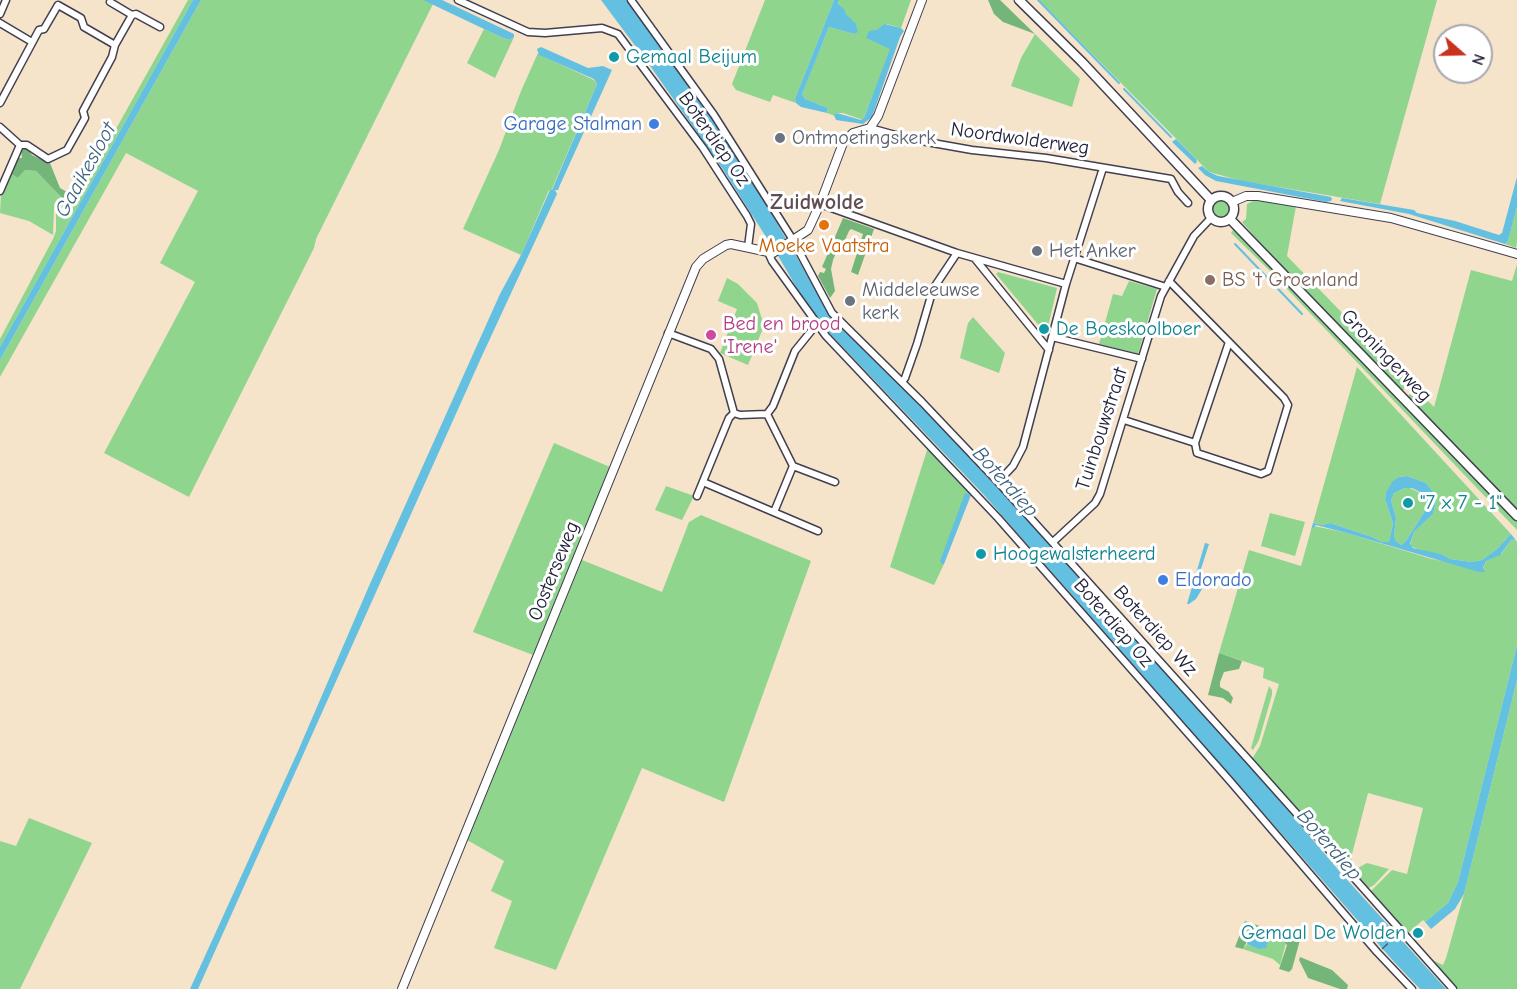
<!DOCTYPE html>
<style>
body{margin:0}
#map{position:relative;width:1517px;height:989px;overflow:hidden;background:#f5e3ca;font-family:"Comic Neue",sans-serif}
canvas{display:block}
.north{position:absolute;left:1433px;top:24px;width:60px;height:60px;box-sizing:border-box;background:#fff;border:2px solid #a7a7b1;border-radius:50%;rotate:110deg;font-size:16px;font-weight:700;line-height:24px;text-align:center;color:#22223b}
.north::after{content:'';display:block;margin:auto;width:21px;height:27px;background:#c8321e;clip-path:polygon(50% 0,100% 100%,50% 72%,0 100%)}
</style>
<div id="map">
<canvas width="1517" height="989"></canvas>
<div class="north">N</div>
</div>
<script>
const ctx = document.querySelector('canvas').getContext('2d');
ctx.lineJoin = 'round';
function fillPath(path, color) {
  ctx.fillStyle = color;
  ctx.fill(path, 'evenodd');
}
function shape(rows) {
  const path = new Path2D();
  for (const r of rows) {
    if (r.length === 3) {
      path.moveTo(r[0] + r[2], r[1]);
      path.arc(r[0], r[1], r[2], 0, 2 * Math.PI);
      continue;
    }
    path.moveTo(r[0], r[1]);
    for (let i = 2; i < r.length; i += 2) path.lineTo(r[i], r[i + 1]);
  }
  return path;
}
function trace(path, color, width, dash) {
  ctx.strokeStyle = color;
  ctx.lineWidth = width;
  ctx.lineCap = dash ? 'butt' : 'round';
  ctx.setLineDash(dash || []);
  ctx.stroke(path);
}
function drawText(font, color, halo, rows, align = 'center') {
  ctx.font = font + ' "Comic Neue",sans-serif';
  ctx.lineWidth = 6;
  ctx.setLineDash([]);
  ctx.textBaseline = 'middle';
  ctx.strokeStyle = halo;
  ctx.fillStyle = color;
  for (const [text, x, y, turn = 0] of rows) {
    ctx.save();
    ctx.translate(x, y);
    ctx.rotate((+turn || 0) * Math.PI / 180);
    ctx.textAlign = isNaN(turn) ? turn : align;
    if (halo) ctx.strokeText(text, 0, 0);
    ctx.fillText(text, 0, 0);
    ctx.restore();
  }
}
fillPath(shape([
 [188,0,193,0,0,347,0,339,53,239,56,231,56,209,83,188],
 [201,0,423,0,433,4,316,239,314,248,189,497,104,453,195,282,160,263,198,191,126,153,0,377,0,360],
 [765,0,834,0,795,99,796,103,773,95,770,102,736,90,732,84],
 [839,0,911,0,901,28,887,24,876,30,891,49,890,52,863,120,843,113,837,113,835,116,827,113,828,108,805,99,802,94,829,27,854,34,857,27,838,5],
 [1039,0,1437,0,1380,204,1242,181,1209,172],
 [484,29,503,38,510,40,514,37,495,78,467,63],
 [1035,34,1080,79,1072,107,1011,86,1021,58],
 [538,53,540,55,594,80,597,84,551,191,549,190,521,255,463,229,499,150,521,91],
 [25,170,36,171,64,200,54,208,53,235,29,221,0,213,1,194,5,183,8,183,10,173,18,178],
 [1257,199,1296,206,1287,256,1410,383,1403,390,1400,390,1265,249,1242,222,1246,219,1247,204],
 [1222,209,9],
 [1517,207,1517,241,1516,248,1505,244,1508,241],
 [1233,230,1253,247,1517,521,1517,530,1268,269,1231,233],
 [1517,264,1517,511,1408,397,1414,387,1434,407,1471,270,1512,281],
 [998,272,1057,288,1048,327,1041,328,996,274],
 [727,278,738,284,757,303,764,326,748,365,720,353,737,309,718,301],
 [1129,281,1157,289,1138,354,1099,344,1113,294,1122,296],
 [973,317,1005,353,999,373,960,358,968,323],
 [1357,367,1511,534,1497,549,1482,560,1472,562,1450,559,1441,554,1428,553,1410,546,1414,532,1433,514,1436,501,1434,493,1426,483,1407,476,1399,477,1386,492,1385,499,1393,523,1389,542,1382,542,1372,537,1330,523,1323,525,1313,523],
 [554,443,610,467,533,655,473,632],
 [928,447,970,491,942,564,944,564,934,585,890,567],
 [666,486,694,496,682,520,655,510],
 [1408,487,1424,495,1428,506,1406,541,1401,545,1396,541,1394,536,1396,518,1391,500,1394,493],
 [1270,513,1305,522,1295,556,1261,546],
 [701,515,811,561,724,802,642,768,556,970,494,948,512,901,491,891,504,861,467,840,582,560,662,592,689,522],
 [1314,526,1343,532,1432,559,1483,569,1486,561,1502,553,1512,539,1517,542,1517,645,1458,882,1448,903,1425,922,1423,920,1407,934,1370,892,1392,870,1407,874,1423,808,1368,793,1351,858,1353,862,1346,865,1252,759,1260,746,1279,684,1263,678,1264,668,1219,653,1249,550,1301,566,1311,530],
 [1517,680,1517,989,1457,989,1430,959,1443,965,1446,958,1464,894],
 [1269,686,1272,690,1272,695,1259,740,1253,750,1251,748],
 [29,818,92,843,20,989,0,989,0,841,16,846],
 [1367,863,1389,869,1374,885,1367,889,1356,876,1358,868],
 [1253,930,1286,943,1280,965,1273,959,1243,949,1247,944,1258,949,1268,941,1250,935]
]), '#90d58e');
fillPath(shape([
 [988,0,1000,0,1035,34,1003,22,994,14],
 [27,148,32,155,42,160,44,159,50,163,60,188,67,192,77,187,79,191,64,200,36,171,25,170,18,178,10,173,12,173,13,164,16,164,17,158,22,158,21,150],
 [843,218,874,229,858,275,851,272,863,234,851,229,849,231,842,247,837,251,833,260,831,269,835,291,830,298,818,276,820,272,824,273,826,269,822,267],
 [1219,653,1242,661,1239,669,1224,672,1220,682,1220,687,1229,692,1233,698,1231,704,1223,698,1208,695],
 [1245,921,1300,940,1292,969,1289,972,1279,969,1287,945,1283,941,1253,930,1243,949,1235,947],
 [1300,957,1332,970,1348,985,1347,989,1340,989,1308,978,1299,960]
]), '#74b679');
fillPath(shape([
 [193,0,201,0,0,360,0,347],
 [423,0,442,0,514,34,514,37,510,40,503,38],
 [601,0,627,0,688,83,736,153,785,237,788,247,792,249,830,314,983,470,1242,756,1341,873,1446,989,1420,989,1395,963,984,495,813,316,777,254,722,168,648,63],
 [834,0,839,0,838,4,844,9,846,14,856,24,858,32,854,34,829,27,805,87,802,94,805,99,828,108,827,113,801,107,796,103,795,99],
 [885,24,901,28,904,31,900,37,872,117,863,124,836,120,834,115,837,113,861,120,864,118,890,49,866,38,869,31,876,30],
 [541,47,588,68,603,66,612,70,560,185,558,190,555,190,557,194,481,358,198,989,190,989,298,751,369,586,500,294,521,255,550,190,552,190,597,84,594,79,539,55,537,49],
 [1176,139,1196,159,1197,162,1195,164,1172,142],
 [1202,166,1209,172,1218,176,1331,197,1332,199,1331,201,1326,202,1216,181,1205,175,1198,168],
 [1517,177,1517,207,1508,241,1505,244,1409,214,1340,201,1342,198,1414,210,1417,213,1455,221,1499,235,1502,233],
 [1407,476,1426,483,1434,493,1436,501,1433,514,1414,532,1410,544,1413,548,1441,554,1450,559,1472,562,1482,560,1497,549,1511,534,1517,542,1512,539,1500,555,1486,561,1483,568,1485,572,1479,572,1343,532,1316,525,1311,530,1313,523,1323,525,1330,523,1372,537,1382,542,1389,542,1393,523,1385,499,1386,492,1393,481,1399,477],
 [1405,488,1412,488,1424,494,1428,506,1406,541,1401,545,1396,541,1394,536,1396,518,1391,500,1394,493],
 [965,493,971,495,944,564,942,564,940,561],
 [1205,543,1209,544,1200,572,1204,578,1202,589,1196,599,1189,604,1187,604],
 [1517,645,1517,680,1464,894,1455,909,1431,929,1425,922,1448,903,1458,882],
 [1250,935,1268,941,1266,948,1258,949,1247,944]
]), '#63c0e1');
trace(shape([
 [1038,0,1119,83],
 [1124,89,1171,137],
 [1235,244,1302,314]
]), '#63c0e1', 2);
trace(shape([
 [1382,949,1397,935]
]), '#3c617d', 1.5, [8, 6]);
const minor = shape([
 [458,0,528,32,545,33,602,28,618,34,703,148,747,216,751,224,748,247],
 [631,0,714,115,793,240,832,313,922,402,998,482,1247,758,1453,989],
 [110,2,132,15,136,14,160,27],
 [0,14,6,0],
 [0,23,32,42],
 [0,103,39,30,44,29,58,5,81,18,84,27,115,45],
 [0,127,20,145,27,145,48,159,67,150,85,118,83,111,112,57,115,45,132,15],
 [870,128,910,139,972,150,1046,158,1171,179,1178,192,1188,203],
 [0,191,20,145],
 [820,204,957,253,1066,284],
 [768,252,772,261,826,336,998,518,1230,781,1377,952,1412,989],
 [1074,258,1166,287],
 [976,260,1049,350],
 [668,333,711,349,719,359,734,413],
 [1052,337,1142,359],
 [902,382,905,378,917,344,933,289,957,253],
 [734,413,740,415,767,414,793,466,835,482],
 [767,414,773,406,795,351,816,325],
 [1124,420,1195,443,1197,453,1261,474,1268,471,1288,405,1284,398,1169,281],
 [1195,443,1229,342],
 [703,482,818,531],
 [998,482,1013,466,1023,447,1066,284,1103,168],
 [697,496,729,418,734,413],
 [774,512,793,466],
 [1053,542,1095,503,1100,494,1161,296,1194,236,1211,218]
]);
const tertiary = shape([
 [1232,202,1246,196,1258,196,1391,218,1517,254],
 [402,989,696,267,703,259,726,245,731,244,773,253,808,230,820,204,843,143,853,133,870,128,878,116,922,0]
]);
const secondary = shape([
 [1019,0,1082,62,1211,200],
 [1221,209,13],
 [1230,219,1517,516]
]);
trace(minor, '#423f50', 9);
trace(tertiary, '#423f50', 10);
trace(secondary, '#423f50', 11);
trace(minor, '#fff', 6);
trace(tertiary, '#fff', 8);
trace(secondary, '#fff', 8);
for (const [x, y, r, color] of [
 [614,57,6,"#0f9aa8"],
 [654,124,6,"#3f7fe0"],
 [780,138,6,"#6b7280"],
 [824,225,6,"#e8710a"],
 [1037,251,6,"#6b7280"],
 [1210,280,6,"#8d6e63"],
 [850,301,6,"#6b7280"],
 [1044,329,6,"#0f9aa8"],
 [711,335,6,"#d1479c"],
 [1408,503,6,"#0f9aa8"],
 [981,554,6,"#0f9aa8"],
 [1163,580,6,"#3f7fe0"],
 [1418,933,6,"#0f9aa8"]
]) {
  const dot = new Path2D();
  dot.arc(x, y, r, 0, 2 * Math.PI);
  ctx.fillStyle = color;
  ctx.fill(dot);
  trace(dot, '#fff', 2);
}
drawText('20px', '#0d838f', '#fff', [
 ["Gemaal Beijum",626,57],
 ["De Boeskoolboer",1056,329],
 ["\"7 x 7 - 1\"",1420,503],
 ["Hoogewalsterheerd",993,554],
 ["Gemaal De Wolden",1406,933,"right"]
], 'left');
drawText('20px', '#366cbe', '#fff', [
 ["Garage Stalman",642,124],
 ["Eldorado",1175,580,"left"]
], 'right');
drawText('20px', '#5b616d', '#fff', [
 ["Ontmoetingskerk",792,138],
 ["Het Anker",1049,251],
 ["Middeleeuwse",862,290],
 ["kerk",862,313]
], 'left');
drawText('20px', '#22223b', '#fff', [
 ["Boterdiep Oz",714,139,55],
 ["Noordwolderweg",1020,139,8],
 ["Groningerweg",1386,356,46],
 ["Tuinbouwstraat",1102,429,-72],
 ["Oosterseweg",554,571,-68],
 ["Boterdiep Oz",1113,623,49],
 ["Boterdiep Wz",1155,631,48]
]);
drawText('20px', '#c56008', '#fff', [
 ["Moeke Vaatstra",824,246]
]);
drawText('20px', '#785e54', '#fff', [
 ["BS 't Groenland",1222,280]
], 'left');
drawText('20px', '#b23c85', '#fff', [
 ["Bed en brood",723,324],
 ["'Irene'",723,347]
], 'left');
drawText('italic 21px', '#3c617d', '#fff', [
 ["Gaaikesloot",86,170,-61],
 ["Boterdiep",1005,482,48],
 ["Boterdiep",1329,845,49]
]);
drawText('bold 22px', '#604e55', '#fff', [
 ["Zuidwolde",817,203]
]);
</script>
